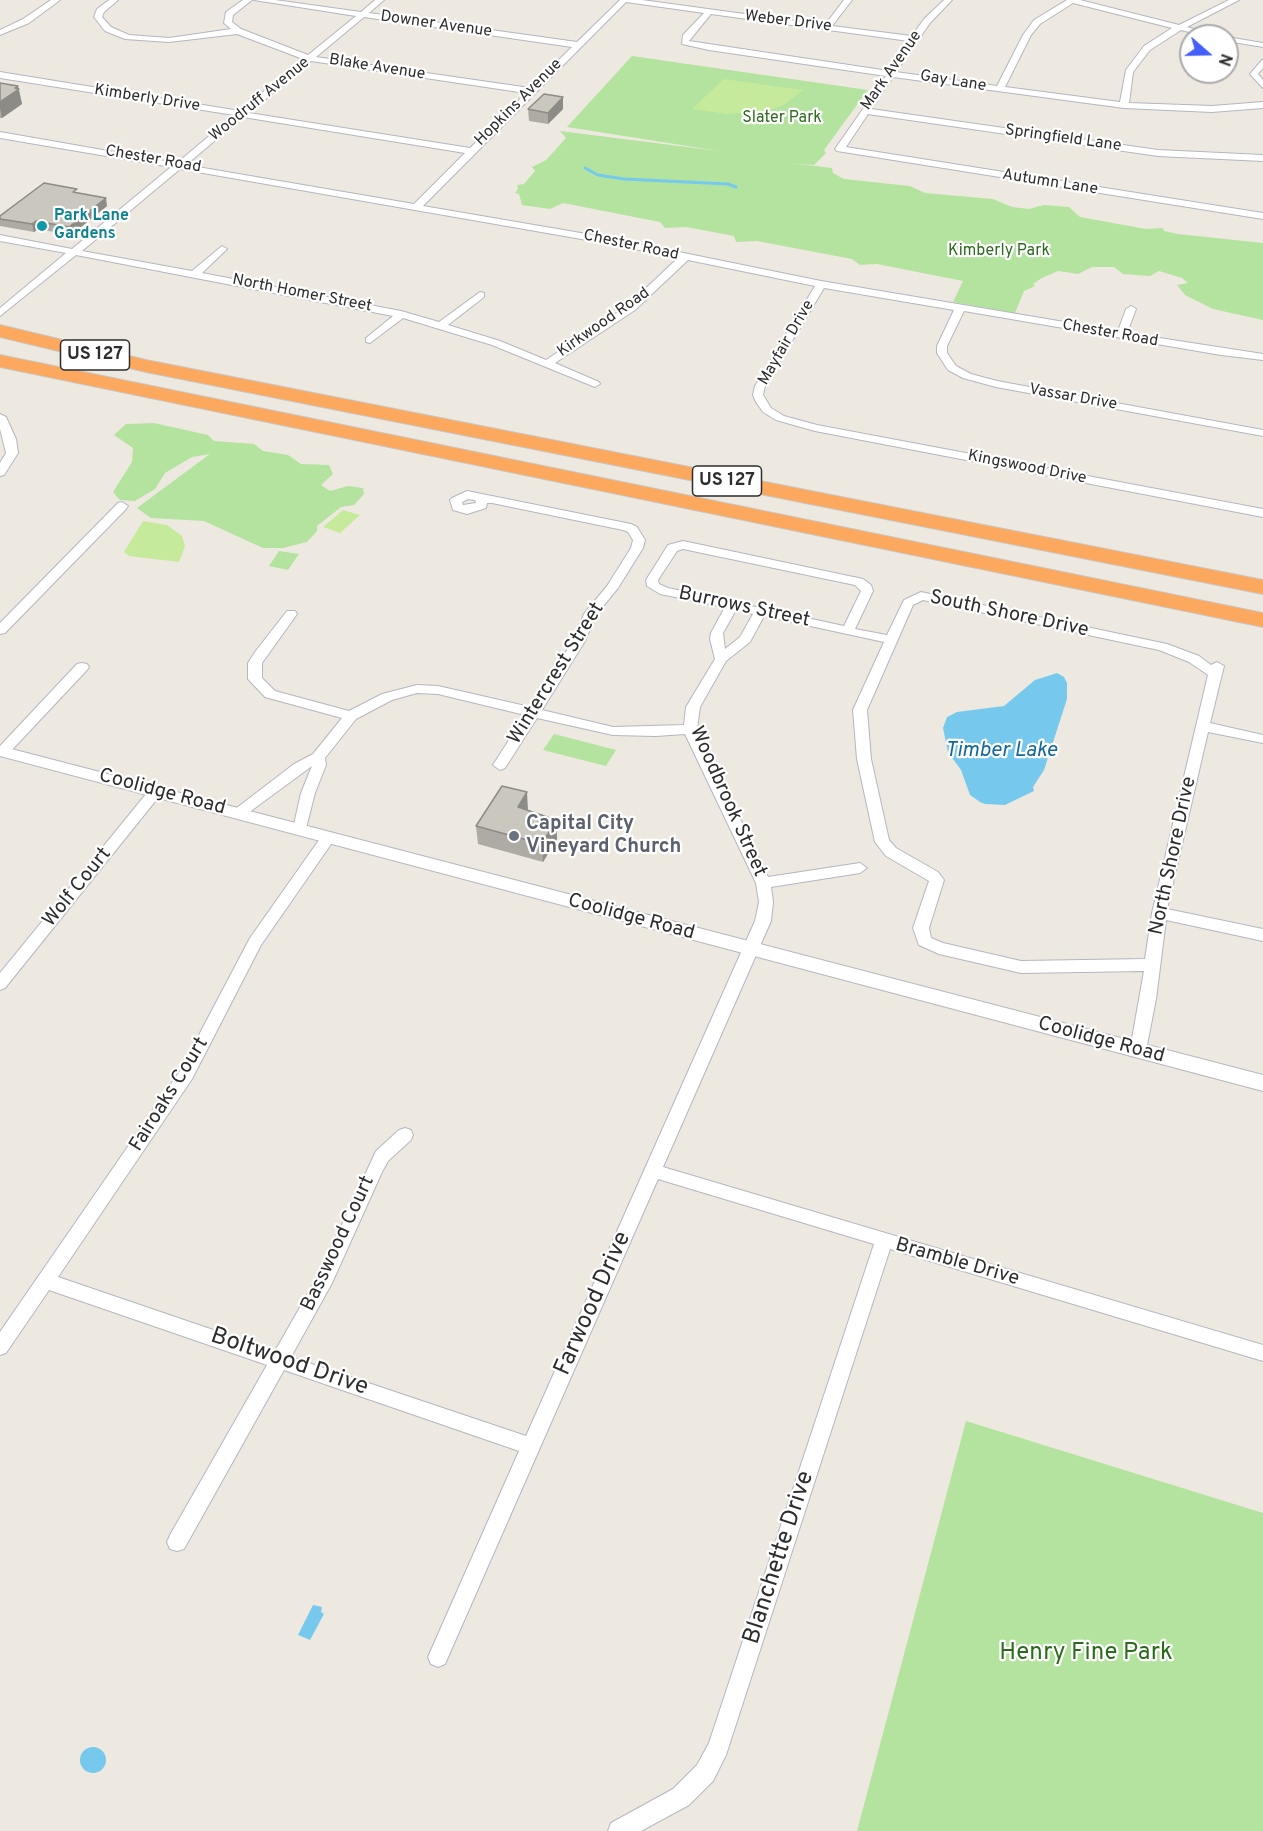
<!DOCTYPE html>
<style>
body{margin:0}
#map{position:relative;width:1263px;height:1831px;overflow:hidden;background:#eee9e0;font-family:Overpass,sans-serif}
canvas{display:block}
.north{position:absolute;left:1179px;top:24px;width:60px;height:60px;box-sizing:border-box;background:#fff;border:2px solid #ababab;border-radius:50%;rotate:110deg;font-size:16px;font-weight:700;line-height:24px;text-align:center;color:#2d2d2d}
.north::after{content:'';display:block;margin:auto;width:21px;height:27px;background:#445ff7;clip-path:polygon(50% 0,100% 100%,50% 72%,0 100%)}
</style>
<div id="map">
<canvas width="1263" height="1831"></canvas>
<div class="north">N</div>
</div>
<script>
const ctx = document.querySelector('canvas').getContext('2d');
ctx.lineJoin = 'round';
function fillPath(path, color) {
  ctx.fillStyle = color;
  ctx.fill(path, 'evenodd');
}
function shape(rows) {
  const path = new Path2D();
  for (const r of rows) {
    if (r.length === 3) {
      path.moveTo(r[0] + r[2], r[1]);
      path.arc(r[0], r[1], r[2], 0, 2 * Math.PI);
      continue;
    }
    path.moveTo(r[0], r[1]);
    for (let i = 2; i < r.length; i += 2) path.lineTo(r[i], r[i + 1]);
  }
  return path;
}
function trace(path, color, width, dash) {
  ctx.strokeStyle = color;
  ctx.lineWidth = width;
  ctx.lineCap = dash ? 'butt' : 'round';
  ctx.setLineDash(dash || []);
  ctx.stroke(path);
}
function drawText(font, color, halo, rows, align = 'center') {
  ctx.font = font + ' Overpass,sans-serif';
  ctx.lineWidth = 4.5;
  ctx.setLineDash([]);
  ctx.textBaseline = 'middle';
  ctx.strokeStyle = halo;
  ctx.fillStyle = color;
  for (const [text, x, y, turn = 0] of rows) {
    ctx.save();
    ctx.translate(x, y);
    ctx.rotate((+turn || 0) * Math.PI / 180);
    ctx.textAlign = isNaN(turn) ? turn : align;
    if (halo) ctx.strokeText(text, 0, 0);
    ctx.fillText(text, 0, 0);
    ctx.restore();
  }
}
fillPath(shape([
 [632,56,868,90,824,150,826,153,814,165,791,163,832,168,833,173,844,179,910,186,925,193,993,199,1012,207,1029,209,1044,205,1069,207,1080,217,1146,229,1163,228,1164,231,1178,234,1263,243,1263,320,1213,309,1185,295,1177,285,1188,283,1182,278,1159,271,1150,276,1123,274,1114,267,1092,267,1078,274,1058,271,1042,278,1033,284,1035,286,1024,291,1015,313,953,302,963,281,877,264,860,265,852,259,757,241,736,242,734,236,686,227,665,228,660,222,563,203,550,209,522,205,519,194,515,193,518,189,517,185,524,184,535,171,532,167,546,160,566,138,560,131,719,151,567,127],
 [154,423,208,435,214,441,254,444,263,451,288,455,301,464,329,465,333,474,321,485,330,491,348,486,363,488,364,494,354,505,341,507,317,526,317,531,307,542,283,548,263,548,204,521,151,518,137,508,210,454,192,457,165,473,155,489,135,501,120,500,113,492,132,462,133,448,114,435,126,424],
 [279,551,299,554,288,570,269,566],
 [554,734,616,750,606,766,543,750],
 [966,1421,1263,1513,1263,1831,857,1831]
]), '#b3e39e');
fillPath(shape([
 [724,79,803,90,784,105,767,111,728,114,692,109],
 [343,510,360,515,340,533,323,527],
 [143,521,167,525,182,536,185,546,179,562,129,556,124,552]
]), '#c6ea9b');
fillPath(shape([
 [1057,673,1064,677,1067,683,1067,699,1044,770,1033,787,1034,791,1005,805,985,804,980,802,970,795,961,770,948,752,943,728,947,717,957,712,1004,706,1035,680],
 [313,1605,322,1607,321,1612,324,1614,310,1640,298,1635],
 [93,1760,13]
]), '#76c9ed');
trace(shape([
 [585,168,598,175,624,179,728,184,736,187]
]), '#76c9ed', 3);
const minor = shape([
 [51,0,60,0,29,23,0,35,0,30,23,19,51,0],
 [109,0,118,0,104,12,102,17,111,27,129,35,169,38,231,29,224,23,226,12,243,0,252,0,233,15,232,22,241,29,308,55,356,16,254,0,275,0,361,12,375,0,384,0,369,13,577,42,620,0,642,0,825,25,844,0,852,0,832,26,912,36,924,19,944,0,952,0,930,23,896,72,997,86,1023,35,1034,20,1067,0,1080,0,1179,25,1229,0,1239,0,1187,27,1219,36,1205,36,1181,30,1150,50,1133,72,1129,103,1212,106,1263,102,1263,108,1212,112,1124,108,893,77,871,109,1158,150,1263,155,1263,161,1158,156,868,114,846,147,1263,213,1263,219,837,151,835,149,886,76,709,50,682,44,683,35,704,13,626,2,423,206,610,238,821,281,1118,331,1126,309,1131,306,1136,309,1127,333,1263,354,1263,360,1221,355,964,311,947,346,947,353,956,366,971,374,997,381,1263,430,1263,436,996,387,963,378,948,370,937,353,937,346,954,310,824,288,765,386,763,395,771,408,784,416,817,425,1263,509,1263,517,815,431,776,420,763,412,756,402,753,395,755,386,815,286,688,260,635,310,555,363,599,382,600,384,595,387,492,345,403,318,370,343,366,342,366,338,393,316,76,255,0,316,0,308,66,253,0,241,0,235,72,249,171,167,0,138,0,132,177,163,234,115,0,78,0,72,240,111,303,59,237,34,169,42,125,39,105,31,94,17,97,9,109,0],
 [1073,3,1172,28,1144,46,1126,70,1120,102,1005,87,1031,35,1040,24,1073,3],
 [711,14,909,41,889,71,689,41,711,14],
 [364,17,572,47,530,88,316,57,364,17],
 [311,61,526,93,470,148,249,113,311,61],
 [243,117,465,153,414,204,186,165,243,117],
 [180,169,610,244,678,258,627,306,546,360,500,341,448,325,484,297,484,293,480,292,439,322,401,311,202,273,225,251,227,249,222,246,192,271,82,251,180,169],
 [1227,37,1263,43,1263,47,1227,41,1227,37],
 [1263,59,1263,68,1258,74,1263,80,1263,88,1250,74,1263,59],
 [0,414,6,417,16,439,18,453,4,475,0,476,0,463,6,453,0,429,0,414],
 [467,491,631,524,637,527,645,540,643,548,618,588,596,615,585,641,542,710,613,727,684,725,686,707,715,659,710,639,711,633,725,607,660,594,647,586,646,580,668,545,683,541,863,579,871,585,873,591,855,629,887,635,904,600,921,592,1167,644,1199,656,1211,665,1217,662,1224,666,1210,723,1263,735,1263,743,1208,732,1167,909,1263,929,1263,941,1166,920,1156,999,1146,1050,1144,1054,1138,1056,1132,1054,1130,1050,1144,971,1021,973,939,954,919,945,913,928,929,881,886,856,875,842,857,759,853,710,884,642,764,616,750,642,726,661,700,707,697,729,768,877,860,863,867,868,860,873,771,887,773,902,771,921,663,1167,1263,1345,1263,1361,890,1249,726,1755,713,1781,689,1805,641,1831,608,1831,611,1823,673,1789,697,1765,709,1743,874,1244,658,1179,445,1664,438,1667,431,1664,428,1657,519,1451,284,1370,184,1549,177,1551,170,1549,167,1542,170,1535,267,1365,49,1290,6,1353,0,1355,0,1332,180,1071,250,938,324,833,329,832,336,837,261,945,192,1079,58,1277,275,1351,319,1274,376,1151,399,1130,405,1128,411,1130,413,1135,411,1140,388,1161,382,1172,332,1283,291,1357,526,1436,755,921,759,902,756,883,685,734,656,736,613,735,537,718,505,768,500,770,493,765,525,715,438,694,417,693,392,700,356,719,325,758,326,765,315,793,305,832,300,834,293,829,301,793,312,766,244,816,234,816,232,813,234,810,294,764,313,754,342,718,265,697,248,679,248,663,255,652,287,611,295,611,297,614,262,663,262,678,275,691,349,711,382,694,417,685,438,686,530,707,573,641,584,614,607,586,631,548,633,540,628,532,623,530,492,503,487,503,486,508,467,514,453,510,450,500,452,498,467,491],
 [468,499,475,500,476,503,463,505,462,502,468,499],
 [683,549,855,585,861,591,844,626,668,588,659,584,658,580,677,551,683,549],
 [923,600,1159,650,1189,662,1208,675,1152,913,1145,959,1021,961,943,943,931,938,929,928,944,880,938,872,896,848,889,840,871,759,867,710,913,605,923,600],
 [736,610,753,614,740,637,725,649,723,633,736,610],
 [122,502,128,506,126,509,5,633,0,634,0,623,118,503,122,502],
 [82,663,87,664,89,667,87,670,8,754,0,755,0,746,77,664,82,663],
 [156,786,163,791,161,794,5,988,0,990,0,973,151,788,156,786]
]);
const tertiary = shape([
 [0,746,1263,1075,1263,1091,0,756,0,746]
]);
const motorway = shape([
 [0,325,146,360,1263,580,1263,594,146,372,0,337,0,325],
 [0,355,1263,613,1263,627,0,367,0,355]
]);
trace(minor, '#b4b6c0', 2);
trace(tertiary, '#b4b6c0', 2);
trace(motorway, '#c8c8c8', 2);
fillPath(minor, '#fff');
fillPath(tertiary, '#fff');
fillPath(motorway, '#fca85e');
fillPath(shape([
 [0,83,18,86,22,104,2,118,0,118],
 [563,97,563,109,548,124,529,121,528,109],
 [78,193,107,206,71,235,38,229,34,232,0,226,0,216],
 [528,810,556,820,557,839,543,862,478,844,476,826]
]), '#aeaba4');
fillPath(shape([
 [18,86,22,104,2,118,0,108,0,102],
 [563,97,563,109,548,124,548,113],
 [106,198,107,206,71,235,69,227],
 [36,221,38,229,34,232,32,224],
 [527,792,528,811,518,807],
 [556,820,557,839,543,862,542,844]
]), '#8d8b86');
const building = shape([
 [0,83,18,86,15,88,19,89,0,102,0,83],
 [544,94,563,97,548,113,528,109,544,94],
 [44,183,77,189,73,192,106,198,69,227,36,221,32,224,0,219,0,216,44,183],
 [502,786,527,792,518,807,556,820,542,844,476,826,502,786]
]);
fillPath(building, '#cac7bf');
trace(building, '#8d8b86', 1.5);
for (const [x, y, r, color] of [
 [42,226,6,"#0f9aa8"],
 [514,836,6,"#6b7280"]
]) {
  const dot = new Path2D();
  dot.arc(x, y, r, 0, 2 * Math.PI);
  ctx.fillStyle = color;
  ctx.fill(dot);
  trace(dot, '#fff', 2);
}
drawText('16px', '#2d2d2d', '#fff', [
 ["Weber Drive",788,22,7],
 ["Downer Avenue",436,25,8],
 ["Blake Avenue",377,68,9],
 ["Mark Avenue",892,71,-55],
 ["Gay Lane",953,82,9],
 ["Kimberly Drive",147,99,9],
 ["Woodruff Avenue",260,100,-39],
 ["Hopkins Avenue",519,103,-45],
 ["Springfield Lane",1063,139,8],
 ["Chester Road",153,160,10],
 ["Autumn Lane",1050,183,9],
 ["Chester Road",631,246,12],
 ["North Homer Street",302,294,11],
 ["Kirkwood Road",604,323,-35],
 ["Chester Road",1110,334,10],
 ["Mayfair Drive",787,343,-60],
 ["Vassar Drive",1073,398,10],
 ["Kingswood Drive",1027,468,11]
]);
drawText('16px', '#2a6b1c', '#fff', [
 ["Slater Park",782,119],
 ["Kimberly Park",999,252]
]);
drawText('bold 16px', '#0d838f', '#fff', [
 ["Park Lane",54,217],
 ["Gardens",54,235]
], 'left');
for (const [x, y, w] of [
 [95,355,69],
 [727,481,69]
]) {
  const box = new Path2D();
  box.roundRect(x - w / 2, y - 15, w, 30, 4.5);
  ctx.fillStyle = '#fff';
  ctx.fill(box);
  trace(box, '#2d2d2d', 1.5);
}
drawText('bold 18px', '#2d2d2d', null, [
 ["US 127",95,355],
 ["US 127",727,481]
]);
drawText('20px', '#2d2d2d', '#fff', [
 ["Burrows Street",744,608,12],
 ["South Shore Drive",1009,615,12],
 ["Wintercrest Street",557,674,-58],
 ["Coolidge Road",162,793,15],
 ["Woodbrook Street",727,802,66],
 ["North Shore Drive",1174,856,-78],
 ["Wolf Court",78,888,-51],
 ["Coolidge Road",631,918,15],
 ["Coolidge Road",1101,1041,15],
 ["Fairoaks Court",170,1095,-58],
 ["Basswood Court",339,1244,-65],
 ["Bramble Drive",957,1263,16]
]);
drawText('bold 20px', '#5b616d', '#fff', [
 ["Capital City",526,825],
 ["Vineyard Church",526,848]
], 'left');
drawText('italic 21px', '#10689f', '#fff', [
 ["Timber Lake",1001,752]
]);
drawText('24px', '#2d2d2d', '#fff', [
 ["Farwood Drive",594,1304,-66],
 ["Boltwood Drive",289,1363,19],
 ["Blanchette Drive",780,1558,-72]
]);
drawText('24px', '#2a6b1c', '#fff', [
 ["Henry Fine Park",1086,1654]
]);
</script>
